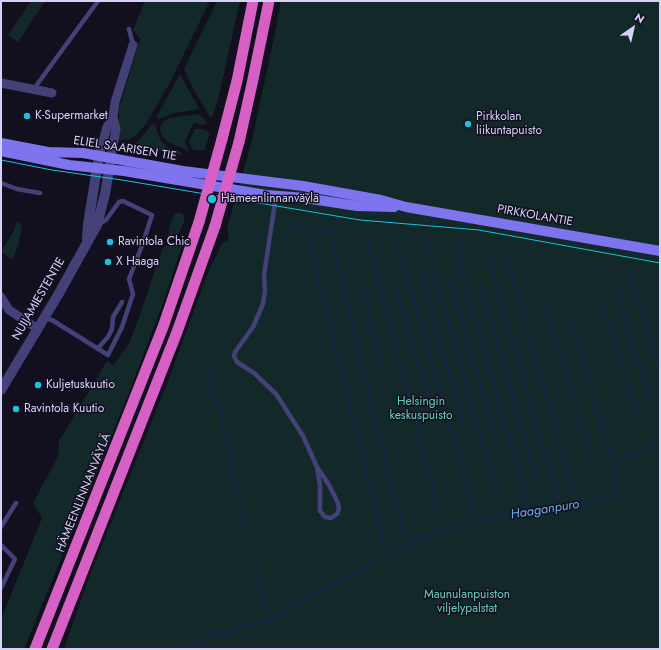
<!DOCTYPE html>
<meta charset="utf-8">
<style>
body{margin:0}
#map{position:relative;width:661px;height:650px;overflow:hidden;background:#120f1f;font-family:Jost,sans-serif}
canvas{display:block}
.frame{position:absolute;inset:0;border:2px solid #d8d2fa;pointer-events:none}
.north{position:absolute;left:613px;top:8px;width:40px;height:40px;-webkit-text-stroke:3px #120f1f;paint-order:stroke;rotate:34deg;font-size:11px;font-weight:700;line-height:16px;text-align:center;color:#d8d2fa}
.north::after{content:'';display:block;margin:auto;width:14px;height:18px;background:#d8d2fa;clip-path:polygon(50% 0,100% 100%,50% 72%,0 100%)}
</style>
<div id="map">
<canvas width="661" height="650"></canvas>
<div class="frame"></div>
<div class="north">N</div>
</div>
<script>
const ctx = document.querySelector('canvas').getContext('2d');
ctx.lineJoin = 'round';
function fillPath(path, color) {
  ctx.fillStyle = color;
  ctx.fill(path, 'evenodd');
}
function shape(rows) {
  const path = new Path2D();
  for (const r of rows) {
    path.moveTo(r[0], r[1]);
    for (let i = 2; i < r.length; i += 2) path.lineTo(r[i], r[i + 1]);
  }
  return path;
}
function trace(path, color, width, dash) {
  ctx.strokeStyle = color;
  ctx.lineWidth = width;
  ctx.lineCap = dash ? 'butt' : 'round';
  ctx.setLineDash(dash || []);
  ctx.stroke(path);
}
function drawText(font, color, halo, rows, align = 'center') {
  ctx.font = font + ' Jost,sans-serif';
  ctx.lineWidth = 3;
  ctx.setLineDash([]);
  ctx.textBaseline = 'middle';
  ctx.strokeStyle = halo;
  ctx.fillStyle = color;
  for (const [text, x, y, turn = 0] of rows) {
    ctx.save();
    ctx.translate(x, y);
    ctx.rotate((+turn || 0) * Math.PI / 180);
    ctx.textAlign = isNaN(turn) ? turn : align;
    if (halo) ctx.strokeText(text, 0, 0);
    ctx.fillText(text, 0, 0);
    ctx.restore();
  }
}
fillPath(shape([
 [31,1,45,1,18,42,8,35],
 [145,1,210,1,168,86,146,124,136,135,130,139,119,140,119,109,140,39,133,30],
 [217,1,240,1,218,100,212,117,210,117,195,92,184,69],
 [281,1,660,1,660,649,64,649,89,577,168,381,209,270,223,242,227,242,229,235,227,228,251,144,271,52],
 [180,74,199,109,174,113,159,119,157,116],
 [198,114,203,117,207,123,203,125,196,123,193,124,185,142,189,151,168,142,162,136,160,130,161,125,164,121,169,118],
 [152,124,154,124,156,126,159,137,164,144,170,149,181,152,183,155,133,146,146,132],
 [195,129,203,129,210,133,204,151,193,150,189,142],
 [177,213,181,213,185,216,183,225,177,237,169,241,168,236,170,224,174,215],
 [17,222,22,225,18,246,12,260,1,251,12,234],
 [185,237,163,303,127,398,24,649,1,649,1,619,42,518,33,503,58,456,59,441,107,361,114,365,129,343,136,326,162,250,165,246,179,241]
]), '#132828');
trace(shape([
 [288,225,330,233,407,545],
 [307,234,385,549],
 [366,235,441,519],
 [396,237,476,516],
 [425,239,499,500],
 [460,243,459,254,460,265,527,500,528,512],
 [486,248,558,499],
 [505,250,574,493],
 [422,275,463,424],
 [631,275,660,373],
 [451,281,495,435],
 [616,285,648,396],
 [396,287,428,397],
 [482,287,536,478],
 [363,290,380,362],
 [603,305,638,420],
 [547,309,593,463],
 [568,310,614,465,616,466],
 [207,366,211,371,213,396,220,410,239,499,243,510,241,521,247,535],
 [392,552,422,538,462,525,502,516,539,510,578,507,591,501,597,500,608,501,613,500,619,488,613,473,616,466,619,463,637,455,651,446,660,436],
 [254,554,255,557,254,561,258,569,259,584,261,593,266,609,273,619],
 [181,649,184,646,196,643,213,633,233,634,237,627,244,624,263,623,273,619,291,608,367,566,378,558]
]), '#152543', 2.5);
trace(shape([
 [129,29,133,45],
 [33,90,98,1],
 [1,183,17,189,40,193],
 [276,196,264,275,265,291,263,304,253,327,235,352,234,356,237,362,254,373,276,394,303,436,317,467,329,485,338,503,339,509,337,514,331,518,325,517,320,511,320,485,317,467],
 [44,318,52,320,108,355,122,327,133,294,129,279,143,243,152,215,123,201,119,202,106,220,99,224],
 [98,348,108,337,112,329,113,317,122,302],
 [1,527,16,503],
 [1,545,15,559,1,588]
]), '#444078', 4.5);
trace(shape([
 [1,83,52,93],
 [99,156,107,127,113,118],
 [111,158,116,129,113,118,115,102,133,45],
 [1,297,9,310,38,329]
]), '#444078', 9);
trace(shape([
 [87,239,88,224,99,156],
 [1,390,58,295,97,225,105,194,111,158]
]), '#444078', 10);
trace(shape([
 [1,143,48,152,83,153,183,171,303,186,381,200,406,207,660,251],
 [1,151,69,165,124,171,266,195,305,198,357,206,394,207]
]), '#7d74ee', 10);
trace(shape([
 [222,139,237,81,253,1],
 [239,142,252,84,269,1],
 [35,649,163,327,199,222],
 [52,649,177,332,215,226]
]), '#d660c3', 11);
trace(shape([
 [1,160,52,170,122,180,360,220,479,230,660,263]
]), '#1bc1dd', 1);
trace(shape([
 [199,222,222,139],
 [215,226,239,142]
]), '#d660c3', 11);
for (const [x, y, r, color] of [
 [27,116,4,"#1bc1dd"],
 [468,124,4,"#1bc1dd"],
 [212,199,5,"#1bc1dd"],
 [110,242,4,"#1bc1dd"],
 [108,262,4,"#1bc1dd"],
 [38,385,4,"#1bc1dd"],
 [16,409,4,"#1bc1dd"]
]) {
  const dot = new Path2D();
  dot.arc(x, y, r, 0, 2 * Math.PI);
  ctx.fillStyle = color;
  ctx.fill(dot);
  trace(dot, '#120f1f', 1.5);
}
drawText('12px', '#d8d2fa', '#120f1f', [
 ["K-Supermarket",35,116],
 ["Pirkkolan",476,117],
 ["liikuntapuisto",476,131],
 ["Hämeenlinnanväylä",221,199],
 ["Ravintola Chic",118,242],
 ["X Haaga",116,262],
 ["Kuljetuskuutio",46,385],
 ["Ravintola Kuutio",24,409]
], 'left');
drawText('12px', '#d8d2fa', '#120f1f', [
 ["ELIEL SAARISEN TIE",125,149,9],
 ["PIRKKOLANTIE",535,216,10],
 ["NUIJAMIESTENTIE",39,299,-60],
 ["HÄMEENLINNANVÄYLÄ",84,493,-68]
]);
drawText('12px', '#67d0bb', '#120f1f', [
 ["Helsingin",421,402],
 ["keskuspuisto",421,416],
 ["Maunulanpuiston",467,595],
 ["viljelypalstat",467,609]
]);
drawText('italic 13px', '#6caced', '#120f1f', [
 ["Haaganpuro",545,510,-9]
]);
</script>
